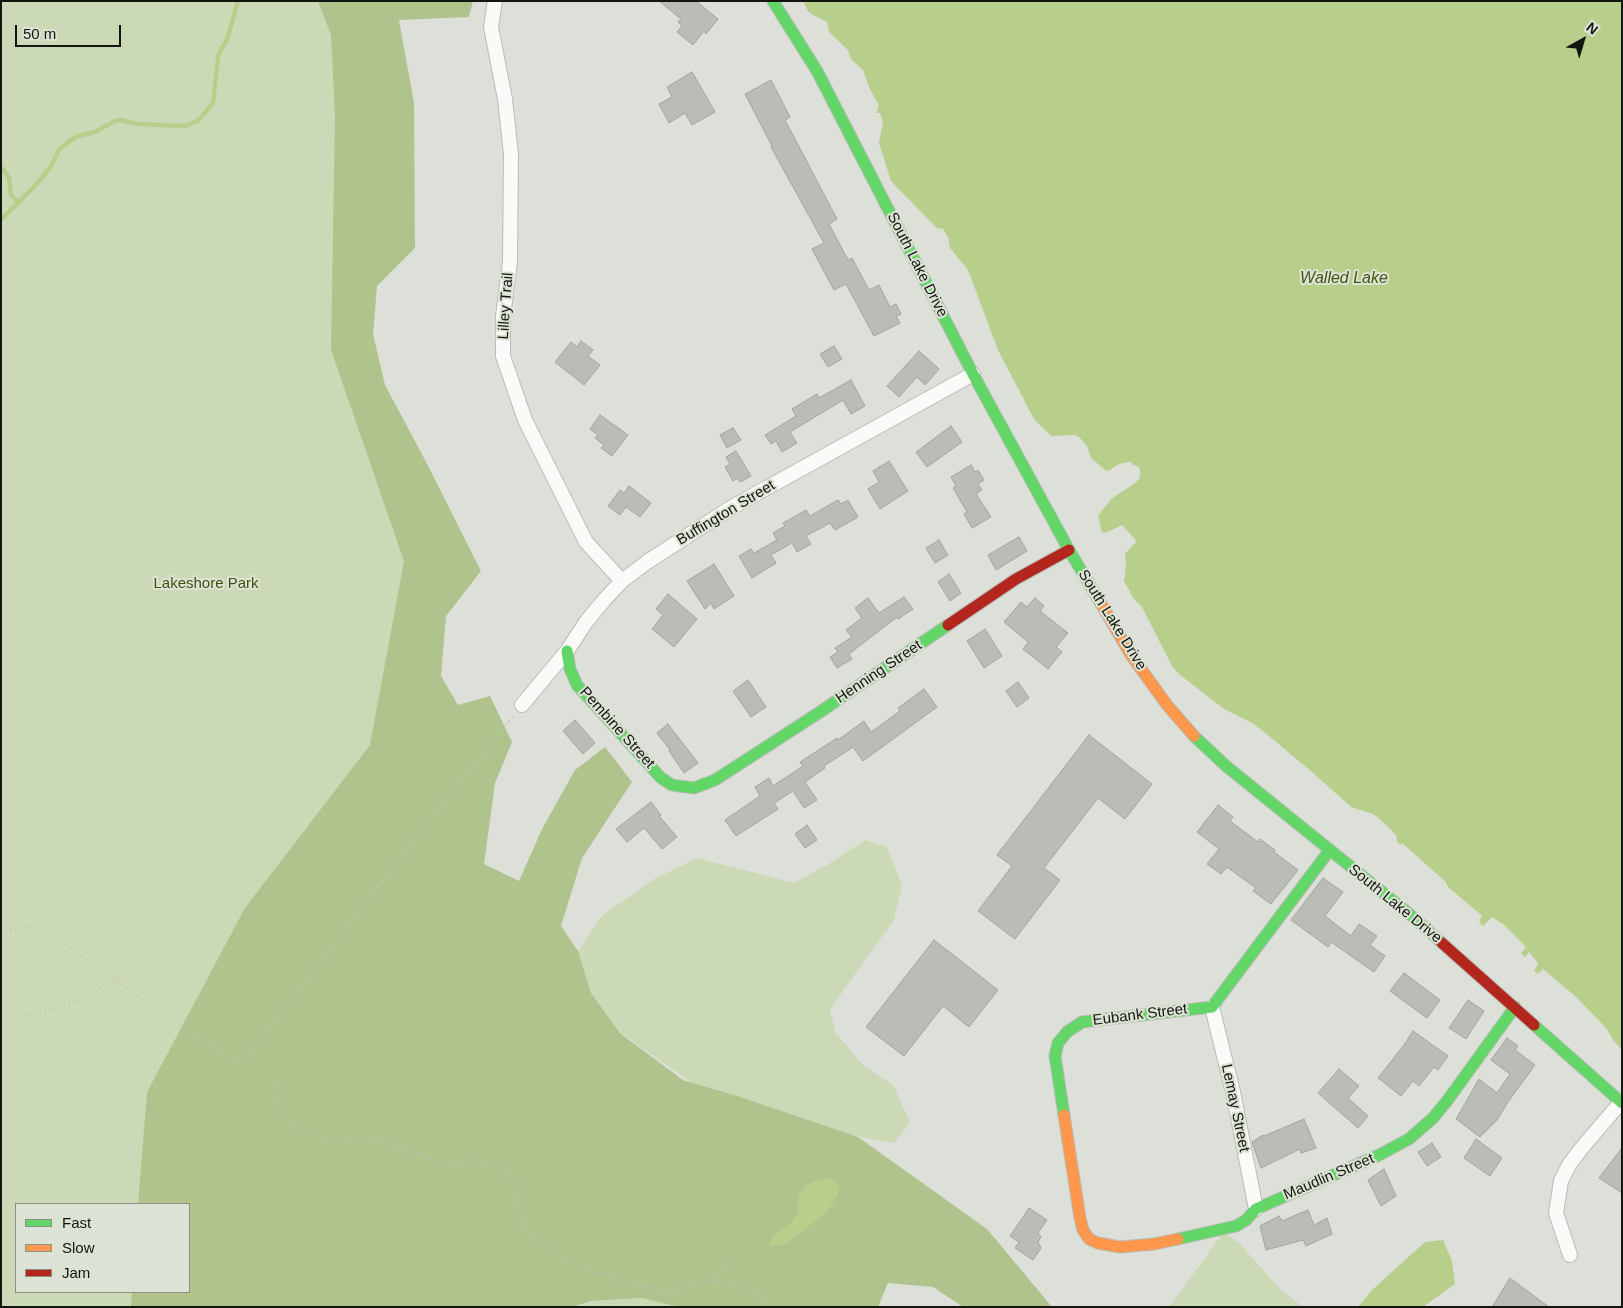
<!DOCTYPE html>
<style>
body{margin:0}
#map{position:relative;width:1623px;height:1308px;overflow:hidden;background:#dce0d8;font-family:Arial,sans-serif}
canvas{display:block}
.frame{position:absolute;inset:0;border:2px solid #131510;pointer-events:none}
.legend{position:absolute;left:15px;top:1203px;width:175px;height:90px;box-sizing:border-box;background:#dde3d4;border:1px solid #8c9186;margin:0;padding:6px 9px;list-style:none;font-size:15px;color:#131510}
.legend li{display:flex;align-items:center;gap:10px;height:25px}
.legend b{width:25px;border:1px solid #8c9186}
.north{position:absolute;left:1558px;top:15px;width:50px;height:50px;-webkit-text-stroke:4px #dde3d4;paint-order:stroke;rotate:39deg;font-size:14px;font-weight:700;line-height:20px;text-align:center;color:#131510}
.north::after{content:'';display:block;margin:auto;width:18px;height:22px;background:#131510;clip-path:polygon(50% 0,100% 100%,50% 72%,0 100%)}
.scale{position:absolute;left:15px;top:25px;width:106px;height:22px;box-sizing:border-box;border:2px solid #131510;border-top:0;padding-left:6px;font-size:15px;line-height:18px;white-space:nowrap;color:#131510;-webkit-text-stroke:4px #dde3d4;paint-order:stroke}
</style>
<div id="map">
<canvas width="1623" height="1308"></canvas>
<div class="frame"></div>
<ul class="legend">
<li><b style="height:6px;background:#63d668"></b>Fast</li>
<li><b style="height:6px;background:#ff974d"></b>Slow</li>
<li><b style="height:6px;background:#b3261e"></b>Jam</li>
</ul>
<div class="north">N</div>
<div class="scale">50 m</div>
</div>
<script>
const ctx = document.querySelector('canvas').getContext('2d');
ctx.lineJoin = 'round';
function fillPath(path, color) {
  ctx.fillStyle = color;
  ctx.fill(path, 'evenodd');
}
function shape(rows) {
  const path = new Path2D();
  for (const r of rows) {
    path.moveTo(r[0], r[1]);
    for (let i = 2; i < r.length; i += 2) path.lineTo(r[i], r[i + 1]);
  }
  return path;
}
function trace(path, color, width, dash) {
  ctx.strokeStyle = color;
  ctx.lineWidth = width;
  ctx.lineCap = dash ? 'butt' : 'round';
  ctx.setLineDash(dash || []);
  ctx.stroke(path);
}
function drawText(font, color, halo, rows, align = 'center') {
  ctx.font = font + ' Arial,sans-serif';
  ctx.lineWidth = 4;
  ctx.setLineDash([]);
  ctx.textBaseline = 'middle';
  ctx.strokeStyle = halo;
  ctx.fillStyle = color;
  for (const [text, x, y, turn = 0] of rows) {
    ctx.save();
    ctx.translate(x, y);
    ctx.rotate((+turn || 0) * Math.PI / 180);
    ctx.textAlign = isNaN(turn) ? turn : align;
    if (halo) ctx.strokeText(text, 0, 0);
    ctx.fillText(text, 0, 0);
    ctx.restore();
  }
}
fillPath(shape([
 [1,1,343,1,360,331,413,566,506,1307,1,1307],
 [16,1204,189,1204,189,1292,16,1292],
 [865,840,887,847,902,886,894,920,830,1009,835,1032,863,1065,893,1085,910,1122,894,1143,858,1137,741,1097,691,1082,622,1034,591,993,578,951,603,915,654,879,697,858,794,883,827,865],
 [1224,1232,1239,1243,1280,1289,1303,1307,1169,1307],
 [642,1298,678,1307,572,1307,591,1301]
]), '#ccd9b6');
fillPath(shape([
 [318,1,473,1,469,17,399,20,414,103,415,248,377,286,373,334,385,385,424,458,481,571,446,616,441,676,458,705,490,696,512,742,495,783,484,864,519,881,542,829,575,770,605,747,632,782,582,858,561,926,578,951,591,993,621,1034,683,1080,741,1097,858,1137,987,1229,1052,1307,963,1307,933,1287,888,1283,878,1307,678,1307,642,1298,591,1301,572,1307,131,1307,132,1292,189,1292,189,1204,138,1204,147,1092,245,908,370,745,404,561,331,350,335,116,331,35]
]), '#b1c38d');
fillPath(shape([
 [803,1,1622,1,1622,1050,1614,1041,1606,1028,1576,997,1543,969,1538,974,1534,971,1538,964,1535,959,1529,952,1525,957,1521,953,1526,947,1503,924,1492,917,1483,926,1479,922,1482,916,1479,913,1448,887,1446,882,1402,843,1400,845,1397,841,1396,835,1380,819,1373,814,1351,807,1312,772,1263,731,1252,723,1224,709,1179,674,1172,666,1142,607,1134,599,1124,581,1126,566,1125,554,1136,542,1135,539,1122,525,1108,532,1102,533,1098,516,1111,499,1135,483,1140,478,1140,469,1137,466,1131,464,1132,462,1128,462,1119,464,1108,471,1105,470,1091,458,1087,446,1079,437,1075,435,1051,436,1034,419,998,350,968,270,950,248,948,237,943,229,937,228,925,216,891,181,879,143,883,122,880,113,876,113,879,106,869,87,863,70,851,59,848,50,829,32,827,22,813,15,808,11],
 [832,1178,839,1184,838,1195,826,1213,786,1244,768,1247,774,1234,789,1226,798,1212,799,1194,811,1182],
 [1443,1240,1452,1261,1455,1284,1423,1307,1358,1307,1371,1291,1425,1242]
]), '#b8ce8b');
trace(shape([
 [1,167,9,178,11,195,19,203],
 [1,220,36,185,51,166,59,150,69,141,78,136,95,132,115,121,120,120,138,124,185,126,199,120,213,103,218,58,220,51,227,40,238,1]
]), '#b8ce8b', 4.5);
const building = shape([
 [659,1,696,1,718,19,706,34,704,31,693,45,677,32,682,26,678,22,681,19,659,1],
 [692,72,715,112,692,125,685,113,669,123,659,104,672,97,667,87,692,72],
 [771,80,790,117,785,120,837,219,829,224,848,260,852,258,869,290,879,285,890,307,896,304,901,314,896,316,900,323,874,336,846,284,834,290,812,249,824,243,771,147,772,146,745,94,771,80],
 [581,341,593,350,588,356,600,365,584,385,555,362,571,342,577,347,581,341],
 [834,346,842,359,828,367,820,354,834,346],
 [919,351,939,369,925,385,917,377,899,397,887,386,919,351],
 [851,380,865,406,851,414,843,400,790,432,797,443,782,452,776,441,771,444,765,435,796,416,792,409,817,394,819,398,851,380],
 [600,415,628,435,612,456,601,448,604,445,595,438,598,435,590,429,600,415],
 [951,426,962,442,927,467,916,452,951,426],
 [733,428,741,440,727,448,720,435,733,428],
 [736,451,751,476,740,482,738,478,733,481,725,467,730,464,726,457,736,451],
 [889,461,908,491,880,509,868,489,879,482,873,471,889,461],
 [971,465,975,472,978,470,984,480,978,484,982,490,976,494,991,517,972,528,964,514,967,512,953,488,956,486,951,477,971,465],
 [629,486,651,503,640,517,626,507,620,515,608,506,620,490,624,493,629,486],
 [838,500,841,504,848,500,858,517,835,530,830,523,806,536,811,544,797,552,792,543,771,555,776,563,752,578,739,556,751,549,754,553,777,540,773,533,785,526,783,523,806,510,810,516,838,500],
 [1019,537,1027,551,996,570,988,555,1019,537],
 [939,540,948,555,935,563,926,548,939,540],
 [714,564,734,596,714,609,711,603,705,609,687,581,714,564],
 [949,574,961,593,950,601,938,582,949,574],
 [668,594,697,619,674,647,652,629,663,615,656,609,668,594],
 [904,597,913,609,898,619,897,617,849,654,852,659,837,668,830,657,838,652,835,648,852,637,846,630,862,618,855,608,868,598,879,613,904,597],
 [1035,598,1044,606,1040,611,1068,633,1056,647,1062,652,1048,669,1023,649,1028,642,1004,622,1021,602,1027,607,1035,598],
 [985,629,1002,656,984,668,967,641,985,629],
 [748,680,766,707,751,717,733,691,748,680],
 [1018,682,1029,698,1017,707,1006,691,1018,682],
 [924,689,937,707,863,761,853,747,824,766,825,768,805,782,817,800,804,808,793,791,774,803,778,809,736,836,725,820,760,796,755,787,769,778,773,786,803,766,800,762,837,738,838,740,864,721,871,732,900,711,898,708,924,689],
 [575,720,595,743,583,754,563,731,575,720],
 [668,724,698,763,684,773,669,751,670,750,657,733,668,724],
 [1089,735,1152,784,1125,819,1098,798,1044,868,1060,880,1015,939,978,911,1012,866,997,855,1089,735],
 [651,802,661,815,659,816,677,837,662,849,644,828,627,842,616,829,651,802],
 [1218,805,1233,817,1230,821,1258,842,1260,839,1275,850,1274,852,1298,870,1271,904,1253,891,1256,888,1227,867,1221,874,1207,864,1219,849,1197,832,1218,805],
 [807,825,817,840,805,848,795,834,807,825],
 [1323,878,1343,892,1325,916,1351,936,1359,924,1377,936,1370,945,1385,956,1374,972,1331,942,1328,947,1291,920,1323,878],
 [934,940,998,990,969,1027,943,1006,904,1056,866,1027,934,940],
 [1404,973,1440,1000,1427,1018,1390,991,1404,973],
 [1468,1000,1484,1011,1466,1039,1449,1028,1468,1000],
 [1413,1031,1448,1056,1438,1070,1434,1067,1419,1086,1413,1081,1401,1096,1378,1078,1404,1045,1413,1031],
 [1507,1038,1518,1046,1515,1050,1535,1065,1508,1102,1497,1120,1480,1137,1456,1119,1479,1079,1497,1093,1510,1074,1491,1060,1507,1038],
 [1339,1069,1359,1086,1348,1098,1368,1116,1358,1128,1318,1093,1339,1069],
 [1304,1119,1316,1148,1301,1153,1300,1149,1261,1168,1252,1142,1263,1135,1264,1136,1304,1119],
 [1476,1139,1502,1158,1490,1176,1464,1158,1476,1139],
 [1432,1143,1441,1157,1427,1166,1418,1152,1432,1143],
 [1622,1148,1622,1193,1599,1178,1622,1148],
 [1384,1169,1396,1196,1381,1206,1368,1180,1384,1169],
 [1029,1208,1047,1220,1038,1233,1041,1237,1038,1242,1041,1248,1033,1260,1015,1248,1019,1242,1010,1236,1029,1208],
 [1308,1210,1314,1225,1327,1218,1332,1234,1306,1246,1303,1240,1266,1250,1260,1226,1279,1216,1282,1221,1308,1210],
 [1510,1278,1549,1307,1492,1307,1510,1278]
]);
fillPath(building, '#babcb6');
trace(building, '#a1a49d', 1);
const street = shape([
 [495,1,491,27,505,99,511,154,510,262,503,316,503,356,525,420,586,542,622,581],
 [522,705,567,651,586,622,605,599,622,581,647,562,734,506,973,374],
 [1212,1007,1233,1092,1256,1209],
 [1570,1255,1556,1213,1561,1181,1569,1165,1580,1150,1621,1102]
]);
const fast = shape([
 [773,1,817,71,973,374,1069,550,1100,602],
 [567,651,570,669,577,685,661,778,672,785,694,788,715,780,820,712,948,625],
 [1194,736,1226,766,1413,917,1442,943],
 [1534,1025,1622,1103],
 [1064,1115,1055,1056,1058,1043,1067,1032,1082,1022,1212,1007,1329,851],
 [1178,1239,1236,1226,1246,1220,1256,1209,1379,1155,1409,1139,1433,1118,1447,1101,1515,1007]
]);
const slow = shape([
 [1100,602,1131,655,1167,705,1194,736],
 [1064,1115,1080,1218,1083,1230,1089,1239,1098,1243,1120,1247,1154,1244,1178,1239]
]);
const jam = shape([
 [948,625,1016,579,1069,550],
 [1442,943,1534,1025]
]);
trace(street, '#b9bcb6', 16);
trace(fast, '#b9bcb6', 13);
trace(slow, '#b9bcb6', 13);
trace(jam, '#b9bcb6', 13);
trace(shape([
 [1,934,26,925,54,937,231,1060,245,1059,405,852,515,714],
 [1,1021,16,1017,61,1007,84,998,108,984,119,981],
 [275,1081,280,1108,295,1127,338,1144,368,1136,449,1166,457,1166,474,1159,493,1163,511,1177,515,1185,516,1205,526,1228,556,1255,594,1272,662,1291,678,1291,697,1280,710,1283,713,1282,728,1260],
 [713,1282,754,1291,765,1296,770,1307]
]), '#bfc0bd', 2.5, [1, 4]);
trace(street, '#fafaf9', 14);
trace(fast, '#63d668', 11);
trace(slow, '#ff974d', 11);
trace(jam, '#b3261e', 11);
drawText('15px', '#131510', '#dde3d4', [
 ["South Lake Drive",917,265,63],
 ["Lilley Trail",506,306,-86],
 ["Buffington Street",726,513,-31],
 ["South Lake Drive",1112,620,58],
 ["Henning Street",879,672,-34],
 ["Pembine Street",617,728,48],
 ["South Lake Drive",1395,904,39],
 ["Eubank Street",1140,1015,-7],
 ["Lemay Street",1235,1108,78],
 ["Maudlin Street",1329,1177,-23]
]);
drawText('15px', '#3e510d', '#dde3d4', [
 ["Lakeshore Park",206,584]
]);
drawText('italic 16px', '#435614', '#dde3d4', [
 ["Walled Lake",1344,279]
]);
</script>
